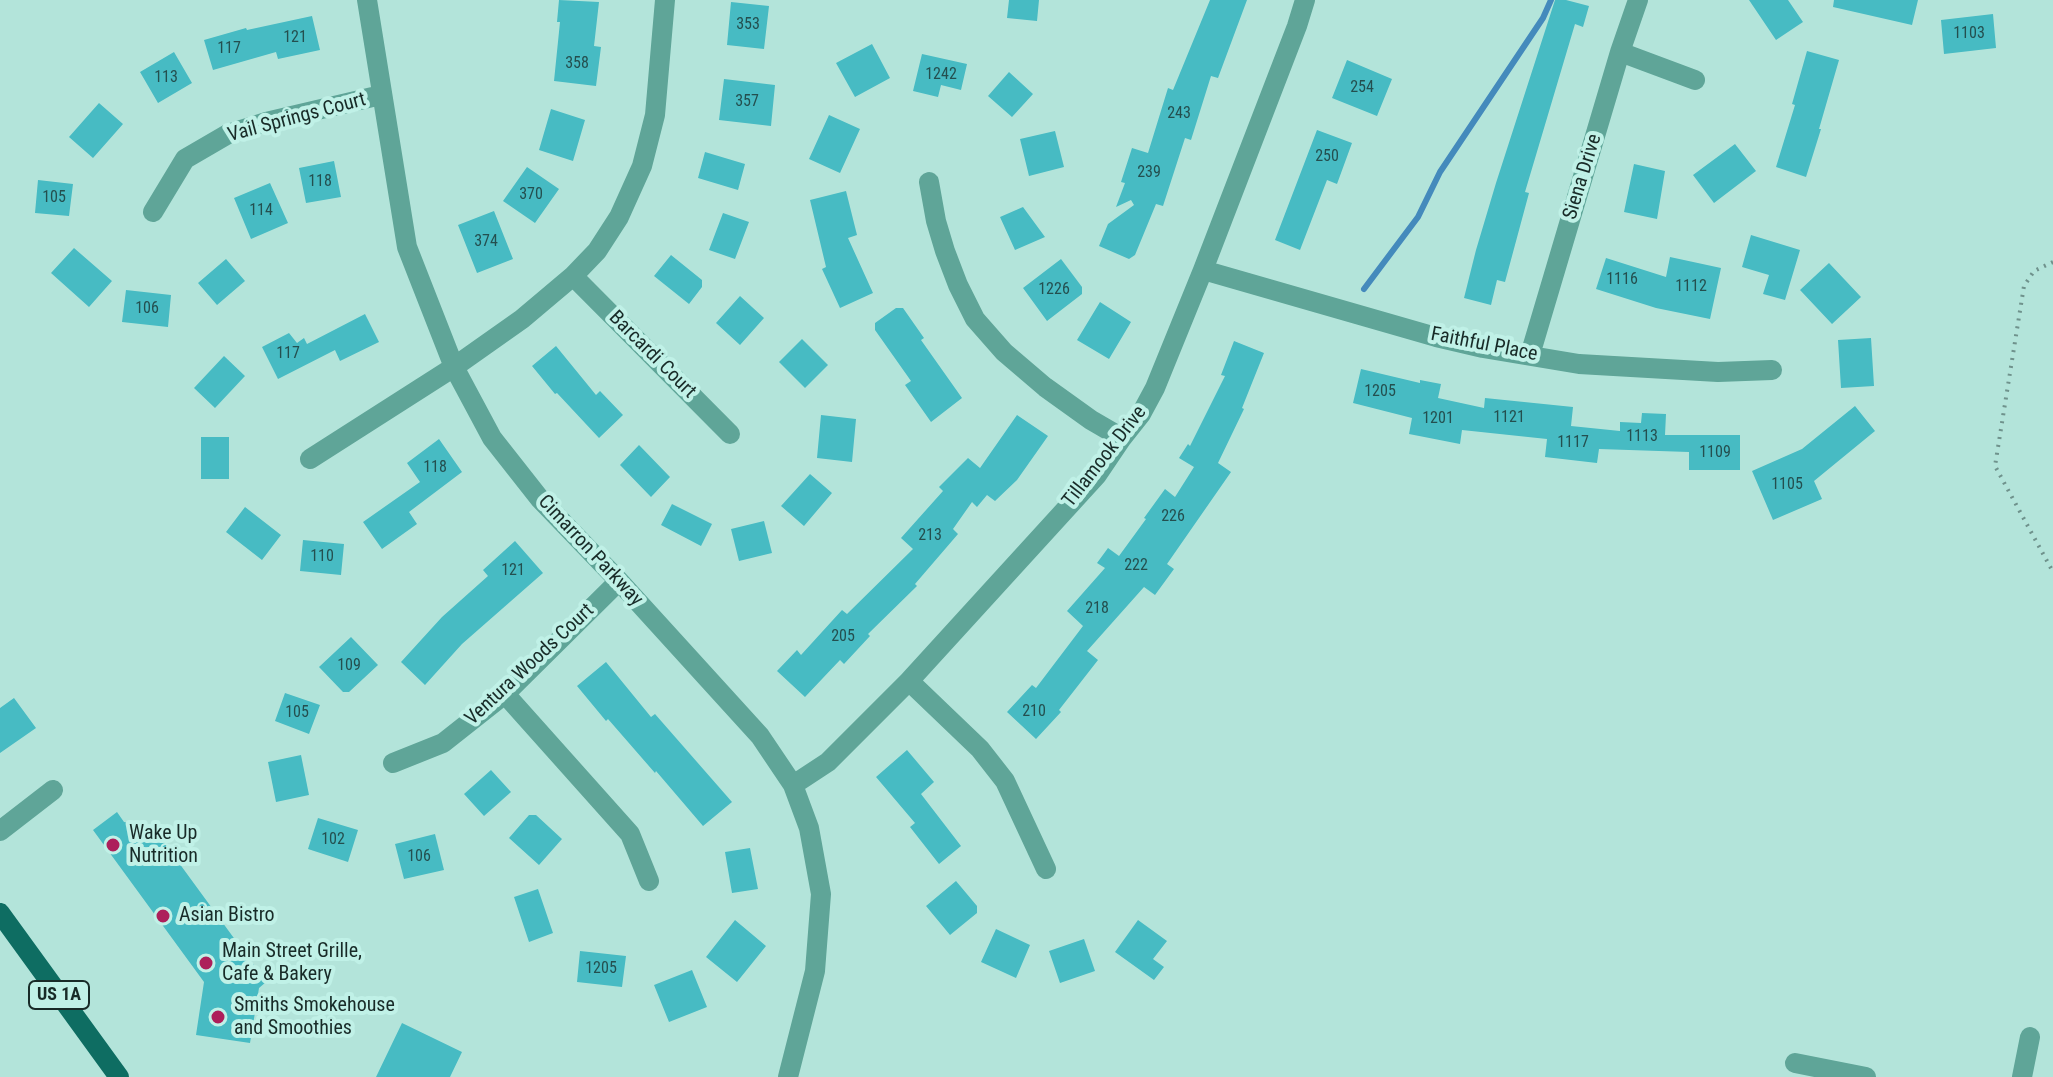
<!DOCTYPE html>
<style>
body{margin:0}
canvas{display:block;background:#b3e4da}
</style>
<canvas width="2053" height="1077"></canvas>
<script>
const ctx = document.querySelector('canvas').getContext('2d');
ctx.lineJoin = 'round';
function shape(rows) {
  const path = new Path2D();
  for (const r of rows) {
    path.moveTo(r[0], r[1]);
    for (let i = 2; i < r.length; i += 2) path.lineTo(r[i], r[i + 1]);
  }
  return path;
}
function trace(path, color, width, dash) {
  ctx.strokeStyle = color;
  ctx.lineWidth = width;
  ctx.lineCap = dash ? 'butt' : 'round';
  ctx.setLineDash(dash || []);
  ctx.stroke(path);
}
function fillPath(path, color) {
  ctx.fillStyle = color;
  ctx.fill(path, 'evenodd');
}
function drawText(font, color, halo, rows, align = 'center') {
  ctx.font = font + ' "Roboto Condensed",sans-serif';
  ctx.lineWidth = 8;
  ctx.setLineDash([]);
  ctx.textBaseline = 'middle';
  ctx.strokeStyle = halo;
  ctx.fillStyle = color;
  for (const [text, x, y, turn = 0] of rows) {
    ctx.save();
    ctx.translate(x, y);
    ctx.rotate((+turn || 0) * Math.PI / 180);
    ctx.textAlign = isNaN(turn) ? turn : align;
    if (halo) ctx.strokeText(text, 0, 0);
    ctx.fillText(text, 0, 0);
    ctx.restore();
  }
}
trace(shape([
 [1364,289,1418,217,1440,172,1543,18,1551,0]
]), '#448abc', 6);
fillPath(shape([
 [559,0,599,2,594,46,601,47,596,86,554,81,560,22,557,22],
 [1009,0,1039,0,1037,21,1007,18],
 [1210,0,1247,0,1218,78,1211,76,1191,140,1185,138,1163,206,1156,204,1135,255,1129,259,1099,246,1108,224,1134,205,1131,200,1116,207,1125,183,1121,182,1132,148,1148,153,1168,88,1173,90],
 [1555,0,1566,0,1589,6,1583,27,1575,24,1525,192,1529,193,1505,282,1497,280,1491,305,1464,298,1476,250,1496,183],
 [1749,0,1788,0,1803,22,1776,40],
 [1834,0,1918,0,1912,25,1833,7],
 [731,2,769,6,764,49,727,45],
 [1993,14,1996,48,1944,54,1941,20],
 [312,16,320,50,278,59,276,52,213,70,204,40,246,28,247,30],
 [872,44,890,78,855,97,836,63],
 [1807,51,1839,60,1819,129,1821,129,1806,177,1776,167,1795,105,1792,104],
 [174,52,192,83,158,103,140,72],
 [922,54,967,64,961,90,941,85,938,97,913,91],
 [1347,60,1392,79,1377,116,1332,98],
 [1009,72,1033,94,1012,117,988,96],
 [724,79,775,85,771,126,719,120],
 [99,103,123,124,93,158,69,137],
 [551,109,585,120,573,161,539,150],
 [829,115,860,129,840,173,809,159],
 [1317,130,1352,143,1337,184,1327,180,1300,250,1275,240],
 [1055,131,1064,167,1029,176,1020,139],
 [1735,144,1756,171,1714,203,1693,175],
 [705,152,745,164,738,190,698,178],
 [334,161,341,197,306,203,299,168],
 [1634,164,1665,171,1657,219,1624,212],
 [527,167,559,189,535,223,503,201],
 [38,180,73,184,69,216,35,213],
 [270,183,288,223,251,239,234,198],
 [846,191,857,235,848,238,873,293,840,308,822,269,826,267,810,200],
 [1023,207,1045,237,1015,250,1000,217],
 [494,211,513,259,477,273,458,225],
 [723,213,749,222,735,259,709,250],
 [1751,235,1800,250,1785,300,1763,294,1769,275,1742,267],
 [74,248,112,281,89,307,51,273],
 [671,255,702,280,702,287,689,304,654,276],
 [1670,257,1721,268,1710,319,1656,308,1596,289,1606,258,1666,277],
 [226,259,245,281,217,305,198,283],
 [1061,259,1082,287,1082,294,1047,321,1023,288],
 [1829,263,1861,297,1832,324,1800,290],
 [126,290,171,295,168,327,122,322],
 [740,296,764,318,740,345,716,323],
 [1100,302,1131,322,1109,359,1077,340],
 [896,308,903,308,924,338,921,340,962,398,931,422,905,385,911,381,875,330,875,323],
 [365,314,379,342,340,361,335,350,278,379,262,347,289,333,297,343,304,338,307,344],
 [1871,338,1874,386,1841,388,1838,340],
 [802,339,828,365,805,388,779,362],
 [1234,341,1264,353,1242,408,1244,409,1218,463,1231,472,1167,564,1174,569,1155,595,1144,587,1087,651,1098,660,1059,710,1061,712,1036,739,1007,712,1032,685,1036,688,1083,626,1067,611,1105,568,1097,563,1108,548,1119,556,1146,519,1144,518,1165,489,1175,497,1194,467,1179,458,1188,444,1190,446,1225,376,1221,375],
 [556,346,596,395,600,391,623,415,599,438,557,393,555,394,532,366],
 [224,356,245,376,215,408,194,388],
 [1361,369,1420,383,1420,380,1441,384,1438,398,1484,408,1485,398,1573,407,1571,426,1620,431,1620,422,1641,423,1642,413,1666,414,1665,435,1740,435,1740,470,1689,470,1689,452,1599,449,1597,463,1545,457,1547,439,1462,430,1460,444,1409,434,1412,418,1353,403],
 [1855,406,1875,431,1814,481,1822,499,1773,520,1752,471,1802,449],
 [821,415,856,419,852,462,817,458],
 [1017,415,1048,436,1017,480,995,501,987,495,977,507,972,502,953,529,958,534,915,584,917,586,868,634,870,636,844,664,840,660,805,697,777,671,797,650,801,655,842,610,847,614,913,549,901,538,943,491,939,487,968,458,980,468],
 [201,437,229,437,229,479,201,479],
 [439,439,462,472,409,512,417,524,382,549,363,522,420,482,407,463],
 [639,445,670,477,651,497,620,465],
 [810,474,832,493,804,526,781,506],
 [672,504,712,524,701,546,661,525],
 [245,507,281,535,262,560,226,532],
 [764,521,772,553,739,561,731,529],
 [303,540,344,544,341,575,300,571],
 [515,541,543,573,462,644,425,685,401,662,442,617,488,576,483,570],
 [351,637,378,665,349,692,343,692,319,667],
 [606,662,651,717,655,714,732,802,703,826,656,771,655,773,608,719,606,721,577,686],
 [285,693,320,705,309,734,275,721],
 [14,698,36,728,0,753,0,708],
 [907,750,934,782,921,794,961,846,939,864,910,827,915,823,876,777],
 [301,755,309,795,276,802,268,762],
 [491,770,511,792,484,816,464,794],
 [117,812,124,822,152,826,266,982,259,988,250,1043,196,1035,204,982,93,830],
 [529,815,536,815,562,839,539,865,509,838],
 [318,818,358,830,348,862,308,849],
 [435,834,444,870,404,879,395,844],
 [750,848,758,889,732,893,725,852],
 [956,881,977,906,977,913,950,935,926,906],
 [538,889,553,933,529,942,514,897],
 [735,920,766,946,737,982,706,957],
 [1138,920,1167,941,1153,959,1164,967,1154,980,1115,952],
 [996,929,1030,945,1016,978,981,962],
 [1084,939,1095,971,1060,983,1049,951],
 [580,951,626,956,622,987,577,982],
 [692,970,707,1007,669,1022,654,985],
 [402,1023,462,1052,450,1077,376,1077]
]), '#47bbc3');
trace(shape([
 [2053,262,2034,271,2024,286,1995,466,2053,572]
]), '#6f928c', 4, [2, 6]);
trace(shape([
 [367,0,407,247,454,367,492,438,540,499,619,581,760,736,793,785,809,828,821,894,815,971,788,1077],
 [1620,52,1695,80],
 [929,182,936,221,945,251,958,285,975,319,1004,352,1045,387,1091,420,1122,438],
 [153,212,185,159,228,134,266,122,381,95],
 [1203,270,1436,337,1483,348,1579,364,1718,372,1772,370],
 [573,276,730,434],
 [1530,355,1620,52,1638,0],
 [310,459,454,367,522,319,573,276,597,251,619,217,642,166,655,115,665,0],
 [909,681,980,749,1005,781,1046,869],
 [505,694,630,834,649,881],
 [393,763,443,743,505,694,619,581],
 [793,785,828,762,909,681,1097,475,1122,438,1141,414,1155,388,1203,270,1297,26,1305,0],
 [0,831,53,790],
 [1795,1063,1866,1077],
 [2022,1077,2030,1037]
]), '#5fa598', 20);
trace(shape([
 [0,913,119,1077]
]), '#0e6d62', 20);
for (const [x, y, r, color] of [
 [113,845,8,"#ad1f5b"],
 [163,916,8,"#ad1f5b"],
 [206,963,8,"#ad1f5b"],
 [218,1017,8,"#ad1f5b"]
]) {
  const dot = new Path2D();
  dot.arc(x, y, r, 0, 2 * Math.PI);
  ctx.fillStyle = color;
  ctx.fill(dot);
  trace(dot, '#c0f1e7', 3);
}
drawText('16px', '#244f4f', null, [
 ["353",748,25],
 ["1103",1969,34],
 ["121",295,38],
 ["117",229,49],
 ["358",577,64],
 ["1242",941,75],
 ["113",166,78],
 ["254",1362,88],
 ["357",747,102],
 ["243",1179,114],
 ["250",1327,157],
 ["239",1149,173],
 ["118",320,182],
 ["370",531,195],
 ["105",54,198],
 ["114",261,211],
 ["374",486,242],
 ["1116",1622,280],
 ["1112",1691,287],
 ["1226",1054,290],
 ["106",147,309],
 ["117",288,354],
 ["1205",1380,392],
 ["1121",1509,418],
 ["1201",1438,419],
 ["1113",1642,437],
 ["1117",1573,443],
 ["1109",1715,453],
 ["118",435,468],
 ["1105",1787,485],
 ["226",1173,517],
 ["213",930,536],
 ["110",322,557],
 ["222",1136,566],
 ["121",513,571],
 ["218",1097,609],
 ["205",843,637],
 ["109",349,666],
 ["210",1034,712],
 ["105",297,713],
 ["102",333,840],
 ["106",419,857],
 ["1205",601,969]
]);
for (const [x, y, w] of [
 [59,995,60]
]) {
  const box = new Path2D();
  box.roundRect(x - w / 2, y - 14, w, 28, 6);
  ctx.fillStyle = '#c0f1e7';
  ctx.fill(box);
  trace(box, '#182b28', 2);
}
drawText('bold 18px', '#182b28', null, [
 ["US 1A",59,995]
]);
drawText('20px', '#182b28', '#c0f1e7', [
 ["Vail Springs Court",297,118,-15],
 ["Siena Drive",1583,177,-73],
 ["Faithful Place",1484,345,11],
 ["Barcardi Court",652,355,45],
 ["Tillamook Drive",1105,457,-52],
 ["Cimarron Parkway",590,551,47],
 ["Ventura Woods Court",530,665,-43]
]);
drawText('20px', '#182b28', '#c0f1e7', [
 ["Wake Up",129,834],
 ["Nutrition",129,857],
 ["Asian Bistro",179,916],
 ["Main Street Grille,",222,952],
 ["Cafe & Bakery",222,975],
 ["Smiths Smokehouse",234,1006],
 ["and Smoothies",234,1029]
], 'left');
</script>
